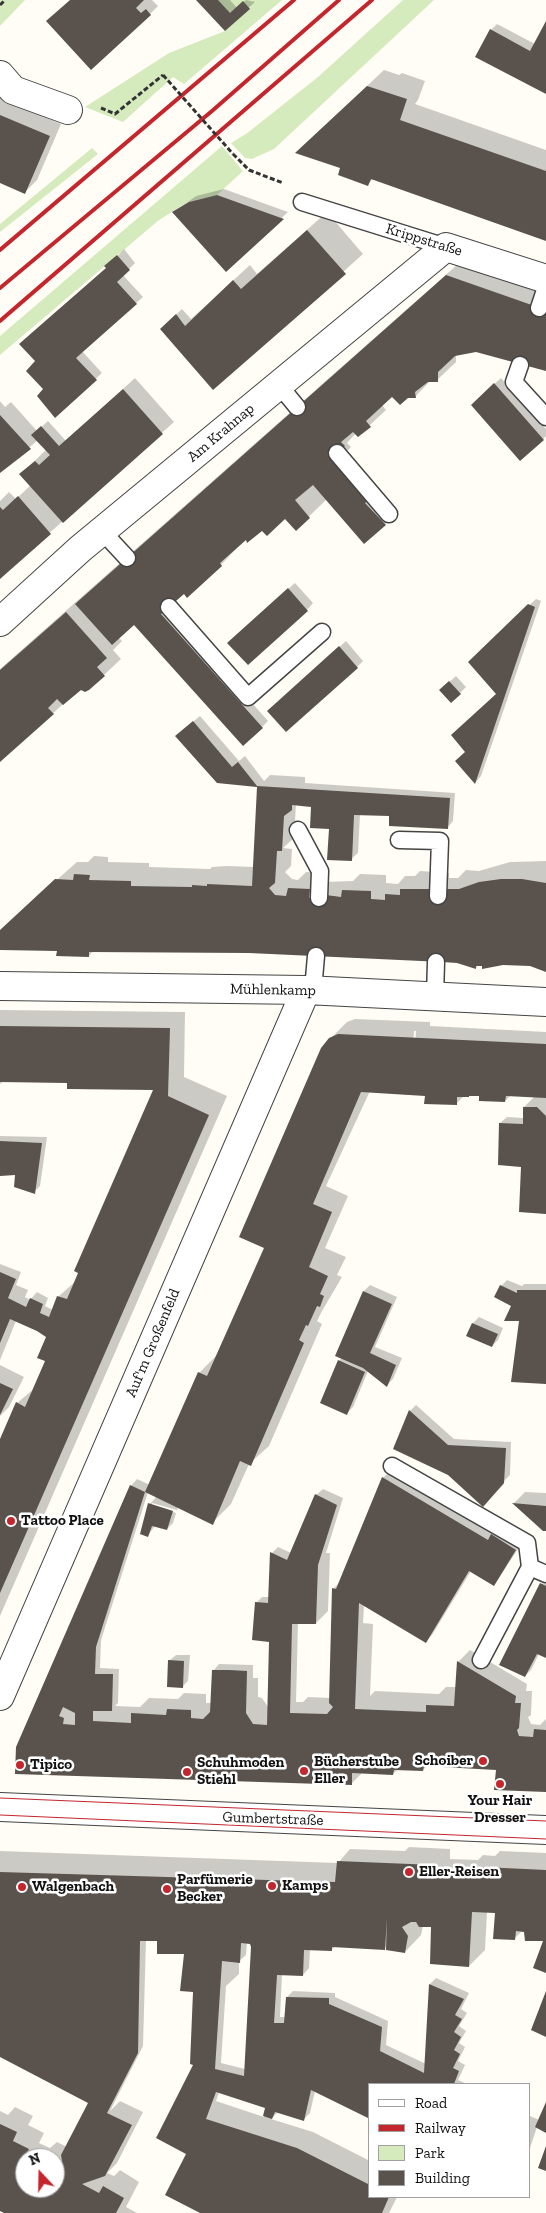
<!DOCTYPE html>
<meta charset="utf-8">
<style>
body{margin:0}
#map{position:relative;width:546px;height:2213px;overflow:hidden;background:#fffdf5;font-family:"Zilla Slab",serif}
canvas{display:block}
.legend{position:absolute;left:368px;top:2083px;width:162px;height:115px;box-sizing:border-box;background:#fff;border:1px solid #a0a0a0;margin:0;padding:6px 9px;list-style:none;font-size:15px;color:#111}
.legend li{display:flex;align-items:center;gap:10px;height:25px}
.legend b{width:25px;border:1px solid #a0a0a0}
.north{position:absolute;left:15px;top:2148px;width:50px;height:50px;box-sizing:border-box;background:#fff;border:1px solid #a0a0a0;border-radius:50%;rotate:339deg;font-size:14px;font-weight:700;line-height:20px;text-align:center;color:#111}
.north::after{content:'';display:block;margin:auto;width:18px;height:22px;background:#c4262e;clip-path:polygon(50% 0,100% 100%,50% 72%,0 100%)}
</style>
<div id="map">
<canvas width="546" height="2213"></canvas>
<ul class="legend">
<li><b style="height:6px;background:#fff"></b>Road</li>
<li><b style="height:6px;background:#c4262e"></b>Railway</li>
<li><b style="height:14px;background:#d5ebbd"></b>Park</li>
<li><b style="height:14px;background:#5a524d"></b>Building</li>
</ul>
<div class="north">N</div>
</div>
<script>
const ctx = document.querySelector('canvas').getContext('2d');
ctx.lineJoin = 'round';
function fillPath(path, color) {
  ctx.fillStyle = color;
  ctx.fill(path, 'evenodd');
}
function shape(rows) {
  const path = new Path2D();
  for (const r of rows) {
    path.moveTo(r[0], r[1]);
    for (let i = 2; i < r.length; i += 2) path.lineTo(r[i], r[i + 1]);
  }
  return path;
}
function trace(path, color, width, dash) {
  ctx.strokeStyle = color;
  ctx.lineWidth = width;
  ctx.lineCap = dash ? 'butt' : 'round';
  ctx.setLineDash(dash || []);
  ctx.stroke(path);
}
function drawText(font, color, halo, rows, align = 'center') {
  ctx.font = font + ' "Zilla Slab",serif';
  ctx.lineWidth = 5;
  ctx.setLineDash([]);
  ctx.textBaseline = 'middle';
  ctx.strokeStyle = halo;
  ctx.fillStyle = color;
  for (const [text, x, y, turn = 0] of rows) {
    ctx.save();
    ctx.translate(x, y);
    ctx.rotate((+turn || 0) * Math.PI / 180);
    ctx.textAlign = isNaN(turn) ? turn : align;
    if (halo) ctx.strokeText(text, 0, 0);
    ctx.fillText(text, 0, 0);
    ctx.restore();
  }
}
fillPath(shape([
 [0,0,25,0,0,26],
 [197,0,282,0,184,84,173,77,123,122,85,107,169,53,225,31],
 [403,0,434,0,274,149,252,159,245,158,231,143,246,134,318,77],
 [222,146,243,171,217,195,188,202,159,220,0,355,0,336],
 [92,148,98,154,0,232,0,224]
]), '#d5ebbd');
fillPath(shape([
 [70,0,152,0,158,6,146,18],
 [198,0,230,0,237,8,246,0,255,2,225,29],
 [546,23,546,93,491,30,497,24,535,44],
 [384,70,399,75,402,73,425,81,418,100,415,104,546,150,546,239,373,179,368,184,342,168,313,137],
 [0,98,61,124,37,180,25,192,0,182],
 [224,189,288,212,226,271,174,212,196,196],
 [327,212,363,254,214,388,167,323,182,309,191,319,250,265,257,274],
 [124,249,135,263,123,275,143,297,82,351,102,373,56,416,45,389,107,268],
 [466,257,546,285,546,370,476,350,456,355,456,362,437,380,431,380,415,397,392,395,382,405,386,410,358,436,356,433,347,443,351,447,341,457,391,518,364,542,327,499,296,529,285,518,245,539,221,565,167,607,268,721,262,727,135,624,119,638,122,641,113,650,121,659,89,689,81,688,0,761,0,669],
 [135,378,174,422,0,577,0,501,9,492,16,499,31,485,21,474,47,449,38,440,0,472,0,401,5,407,11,402,37,431,48,421,66,441],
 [501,378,546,429,546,436,543,439,479,398],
 [295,583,313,603,307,610,235,636],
 [536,599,541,601,481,776,476,782,467,752,498,693,469,662],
 [346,641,363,661,357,667,275,705],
 [456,676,466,687,460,693,447,684],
 [200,716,239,761,245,756,264,781,270,775,305,777,305,783,455,793,453,821,447,828,391,815,360,814,358,853,351,859,312,806,296,804,294,838,283,848,292,849,291,866,285,872,292,879,298,880,306,872,326,873,325,882,353,881,360,874,386,875,386,883,398,884,405,876,415,876,420,871,449,873,449,878,458,878,466,870,479,871,510,862,546,861,546,970,530,965,479,964,476,968,457,962,249,952,94,950,89,956,58,949,17,915,77,862,88,862,94,856,108,857,108,862,149,863,149,867,210,869,212,867,227,866,255,867,258,786,218,782,183,730],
 [0,1010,185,1012,184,1077,227,1096,0,1616,0,1442,17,1403,35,1388,47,1361,48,1336,16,1321,0,1360,0,1264,21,1272,16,1285,28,1290,25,1297,30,1300,37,1292,48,1298,45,1306,53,1310,59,1296,76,1281,155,1089,68,1082,4,1081,0,1084],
 [355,1019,430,1022,430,1026,546,1032,546,1212,523,1163,500,1123,507,1117,524,1118,524,1107,535,1096,511,1095,505,1101,481,1095,464,1096,456,1104,426,1095,370,1091,326,1186,348,1196,325,1248,346,1257,337,1275,342,1277,322,1311,317,1321,322,1324,269,1446,249,1464,231,1504,212,1523,178,1507,177,1510,152,1503,152,1505,176,1513,173,1523,167,1529,155,1526,148,1535,150,1504,157,1496,148,1492,101,1640,100,1668,119,1669,118,1703,115,1706,140,1707,149,1698,178,1699,184,1693,206,1694,206,1703,212,1703,213,1671,219,1664,253,1665,253,1678,258,1678,258,1697,262,1698,268,1707,270,1640,256,1603,262,1597,269,1597,272,1553,278,1547,291,1553,316,1495,323,1489,343,1498,326,1553,330,1553,328,1611,316,1623,298,1623,296,1702,303,1702,308,1697,330,1698,334,1588,340,1582,383,1478,389,1472,493,1534,498,1528,522,1543,494,1585,471,1571,432,1635,426,1641,364,1605,363,1623,373,1624,370,1696,375,1691,439,1694,446,1687,457,1687,458,1662,470,1650,527,1684,526,1691,532,1691,531,1715,528,1717,531,1724,540,1725,546,1719,546,1791,497,1769,428,1765,423,1770,398,1769,393,1774,363,1772,351,1784,16,1773,131,1486,137,1479,150,1485,199,1373,219,1353,265,1247,330,1039,347,1022],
 [414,1031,416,1031,413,1083,411,1083],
 [0,1136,47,1137,40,1186,34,1192,16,1174,0,1175],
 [507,1280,522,1286,524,1284,546,1284,546,1382,521,1319,501,1286],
 [370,1285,397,1297,375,1347,402,1358,393,1379,387,1385,368,1371,353,1407,347,1413,339,1361,342,1358,336,1355,364,1291],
 [479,1317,503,1328,498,1340,492,1346,468,1336,473,1323],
 [0,1365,24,1377,9,1407,0,1416],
 [416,1405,454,1439,511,1442,510,1475,502,1483,504,1484,483,1505,448,1474,395,1448,410,1411],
 [525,1492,546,1493,546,1530,543,1530,514,1503],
 [546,1580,546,1657,539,1654,531,1670,525,1676,542,1584],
 [176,1655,190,1655,188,1681,182,1687,169,1661],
 [409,1847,450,1849,450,1859,478,1860,483,1855,495,1856,500,1851,546,1853,546,1972,545,1941,522,1931,514,1939,496,1912,487,1912,485,1950,469,1966,433,1926,423,1926,421,1935,405,1952,388,1945,385,1948,336,1946,331,1950,310,1949,309,1968,303,1975,282,1974,280,2017,286,2017,287,1997,293,1991,335,1993,335,1997,388,2021,386,2045,426,2064,430,1984,436,1978,469,1993,461,2009,467,2013,459,2026,466,2031,459,2043,465,2047,458,2061,465,2065,458,2080,467,2084,370,2084,315,2091,310,2113,304,2119,278,2112,271,2119,313,2132,370,2161,370,2197,397,2197,389,2213,202,2213,187,2155,195,2064,195,1989,186,1953,159,1940,146,1939,143,2046,110,2111,120,2101,143,2112,117,2163,107,2173,114,2176,120,2170,139,2182,126,2207,137,2213,7,2213,0,2210,0,2111,8,2115,15,2107,33,2116,28,2125,44,2133,39,2143,50,2148,57,2142,67,2147,90,2102,0,2056,0,1851,338,1863,350,1849,405,1851],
 [247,1942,252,1943,245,2069,221,2063,226,1986,239,1974,239,1961,246,1955],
 [219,2092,266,2107,264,2117,216,2101],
 [25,2158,55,2158,55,2188,25,2188],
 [546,2105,546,2131,537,2127,530,2148,530,2116,539,2120]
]), '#0003');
fillPath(shape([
 [70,0,144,0,136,8,141,13,146,9,151,15,91,70,46,21],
 [196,0,218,0,230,13,243,1,250,9,225,31],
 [546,21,546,94,475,57,490,29,530,51],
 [367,86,407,99,400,120,546,171,546,241,371,179,368,186,338,175,340,168,295,153],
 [0,115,50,136,25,194,0,183],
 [217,195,284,219,226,272,172,212,189,202],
 [307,230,346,274,213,390,160,329,176,314,185,326,233,280,241,289],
 [117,255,130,270,117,282,137,304,76,358,97,380,55,418,37,396,43,389,26,371,35,361,19,344,106,268,104,266],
 [446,275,546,310,546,371,476,352,455,356,438,372,438,382,428,382,415,392,416,398,408,398,400,405,392,397,366,421,371,427,358,437,353,432,341,442,345,446,331,458,369,500,365,503,386,525,364,544,313,485,295,500,310,518,296,531,285,519,267,536,262,531,247,543,246,540,220,563,222,566,187,598,184,594,161,614,263,728,243,746,134,625,112,645,75,604],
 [494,383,544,440,520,461,471,405],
 [123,389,163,434,63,523,19,474,35,461,39,465,50,455,31,435,41,426,59,446],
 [0,415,31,449,0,473],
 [18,496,51,534,0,579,0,507,3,510],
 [288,588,308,611,248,665,227,643],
 [528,604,535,607,475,784,455,761,465,752,451,735,496,694,468,662],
 [66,612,107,658,97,667,105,676,89,690,85,692,81,690,63,705,57,699,48,708,54,714,0,762,0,670],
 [339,646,358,668,286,732,267,711],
 [449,681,461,694,451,703,439,690],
 [193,721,232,767,238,762,257,786,450,798,448,829,389,826,389,816,354,815,352,861,327,860,329,829,310,828,311,807,292,805,292,810,284,816,282,851,277,851,275,883,269,888,275,895,286,896,288,888,310,889,309,898,325,898,326,895,341,897,342,890,371,891,371,899,385,900,385,894,400,895,400,889,459,889,479,882,501,879,522,879,546,883,546,972,530,966,503,965,482,969,482,966,476,966,476,969,457,963,443,962,249,953,89,952,89,957,56,956,57,951,0,950,0,930,55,879,73,880,74,874,90,875,89,880,131,881,131,886,192,887,192,885,207,886,207,884,252,886,257,787,217,783,175,736],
 [0,1026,170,1028,168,1096,209,1115,0,1593,0,1439,16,1402,25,1407,45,1361,37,1358,46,1337,37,1331,10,1319,0,1343,0,1272,16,1279,8,1298,26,1307,30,1298,43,1304,40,1313,49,1317,57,1296,67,1299,78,1273,74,1271,153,1090,67,1089,67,1083,0,1082],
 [338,1034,546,1044,546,1098,506,1096,505,1102,479,1101,479,1096,469,1096,469,1097,457,1097,457,1105,424,1104,425,1096,361,1092,313,1204,332,1212,309,1267,328,1276,320,1294,324,1296,320,1307,317,1306,308,1326,306,1325,299,1340,304,1343,251,1466,240,1461,213,1525,145,1492,198,1372,207,1376,264,1248,239,1237,321,1048,329,1038],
 [523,1107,537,1107,546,1116,546,1214,519,1212,521,1167,498,1165,499,1123,523,1124],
 [0,1141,42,1143,35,1194,14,1187,15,1175,0,1176],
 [500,1285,517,1293,517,1290,546,1290,546,1384,511,1382,519,1321,504,1321,511,1306,494,1297],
 [363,1291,392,1304,370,1353,396,1365,387,1387,363,1368,335,1356],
 [472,1323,498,1334,492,1347,466,1336],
 [338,1360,365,1372,347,1415,320,1403],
 [0,1383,13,1389,0,1415],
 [409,1410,448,1445,506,1448,504,1483,483,1507,448,1475,393,1449],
 [382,1477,488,1540,491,1534,516,1550,494,1586,469,1571,426,1643,359,1603,355,1709,426,1712,426,1705,454,1706,457,1661,516,1696,515,1703,521,1703,519,1728,517,1730,519,1736,533,1737,534,1729,546,1730,546,1792,494,1790,496,1770,424,1766,423,1771,394,1770,393,1775,352,1773,352,1785,15,1774,16,1747,130,1485,145,1492,96,1647,95,1674,113,1674,112,1711,93,1711,93,1721,131,1723,131,1713,166,1715,167,1709,191,1710,191,1718,203,1719,210,1712,212,1670,229,1670,247,1671,246,1713,253,1724,267,1725,269,1642,252,1640,255,1602,268,1603,270,1552,287,1560,315,1494,337,1505,318,1565,316,1624,292,1624,290,1713,327,1714,333,1707,329,1703,332,1588,336,1589],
 [63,1707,75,1713,75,1725,63,1724,64,1718,59,1716],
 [148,1503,173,1511,167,1530,152,1526,148,1537,140,1534],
 [512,1503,546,1506,546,1531,543,1531],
 [540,1583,546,1586,546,1658,537,1654,525,1677,499,1665],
 [168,1660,184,1661,183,1688,167,1687],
 [337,1861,435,1865,434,1875,465,1876,466,1871,482,1872,483,1867,546,1870,546,1973,533,1968,543,1941,525,1941,524,1932,516,1931,515,1940,493,1939,495,1913,472,1912,469,1967,430,1964,431,1927,419,1927,416,1922,411,1922,402,1927,408,1936,405,1953,386,1950,387,1918,385,1950,332,1947,332,1951,304,1950,303,1976,277,1975,274,2023,284,2023,286,1997,329,1998,329,2004,382,2027,380,2051,424,2073,429,1984,464,1999,455,2015,462,2019,454,2032,461,2037,454,2050,460,2054,453,2068,459,2071,454,2084,370,2084,370,2119,311,2090,304,2121,275,2112,272,2119,263,2116,265,2108,216,2092,206,2119,297,2148,370,2185,370,2197,389,2197,382,2213,200,2213,165,2195,186,2154,156,2138,193,2065,190,2064,193,1992,180,1991,184,1954,157,1954,157,1941,140,1941,138,2053,107,2113,132,2125,105,2176,82,2184,99,2193,103,2186,124,2198,116,2213,4,2213,0,2211,0,2124,17,2132,13,2141,29,2149,24,2159,25,2188,55,2188,55,2165,59,2167,62,2161,61,2155,88,2103,0,2057,0,1872,335,1882],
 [241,1943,250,1944,251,1947,244,2076,215,2069,222,1961,240,1963],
 [546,1991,546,2037,531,2030],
 [546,2102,546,2133,535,2127],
 [546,2146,546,2171,538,2168]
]), '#5a524d');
const service = shape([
 [302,202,446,247],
 [539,308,546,287],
 [520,365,514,382,546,417],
 [279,385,297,407],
 [337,453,389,514],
 [102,531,127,558],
 [169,607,248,697,322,632],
 [298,830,320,871,319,898],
 [399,840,440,841,438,896],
 [313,990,316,956],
 [435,996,436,962],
 [392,1466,527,1543,530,1567],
 [481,1660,530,1567,546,1574]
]);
const minor = shape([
 [0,75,13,90,68,110],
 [0,622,80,549,446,247,546,279],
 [0,986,306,990,546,1002],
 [0,1696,306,990],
 [0,1807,546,1830]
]);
trace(service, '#444', 19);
trace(minor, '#444', 30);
trace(shape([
 [0,5,5,0],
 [101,108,115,114,163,75],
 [233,154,249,170,283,183]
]), '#333', 3, [5, 2.5]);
trace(service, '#fff', 16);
trace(minor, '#fff', 28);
trace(shape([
 [0,1798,546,1821],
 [0,1815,546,1839]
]), '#c4262e', 1);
trace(shape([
 [0,250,294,0],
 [0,288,212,111,339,0],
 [0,321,372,0]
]), '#c4262e', 4);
trace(shape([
 [163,75,233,154]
]), '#333', 3, [5, 2.5]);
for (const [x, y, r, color] of [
 [11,1521,5,"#c4262e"],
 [483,1761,5,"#c4262e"],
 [20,1765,5,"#c4262e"],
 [304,1771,5,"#c4262e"],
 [187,1772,5,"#c4262e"],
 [500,1784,5,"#c4262e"],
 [409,1872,5,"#c4262e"],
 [272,1886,5,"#c4262e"],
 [22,1887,5,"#c4262e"],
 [167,1889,5,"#c4262e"]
]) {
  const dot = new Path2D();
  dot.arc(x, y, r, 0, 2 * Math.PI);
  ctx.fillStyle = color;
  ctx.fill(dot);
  trace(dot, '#fff', 2);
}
drawText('15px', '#111', '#fff', [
 ["Krippstraße",424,240,17],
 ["Am Krahnap",221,433,-40],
 ["Mühlenkamp",273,990,1],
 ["Auf'm Großenfeld",153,1343,-67],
 ["Gumbertstraße",273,1819,2]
]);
drawText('bold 15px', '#111', '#fff', [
 ["Tattoo Place",21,1521],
 ["Schoiber",473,1761,"right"],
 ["Bücherstube",314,1762],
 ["Eller",314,1779],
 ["Schuhmoden",197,1763],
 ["Stiehl",197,1780],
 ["Tipico",30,1765],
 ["Your Hair",500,1801,"center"],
 ["Dresser",500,1818,"center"],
 ["Eller-Reisen",419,1872],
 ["Parfümerie",177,1880],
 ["Becker",177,1897],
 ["Kamps",282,1886],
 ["Walgenbach",32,1887]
], 'left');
</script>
